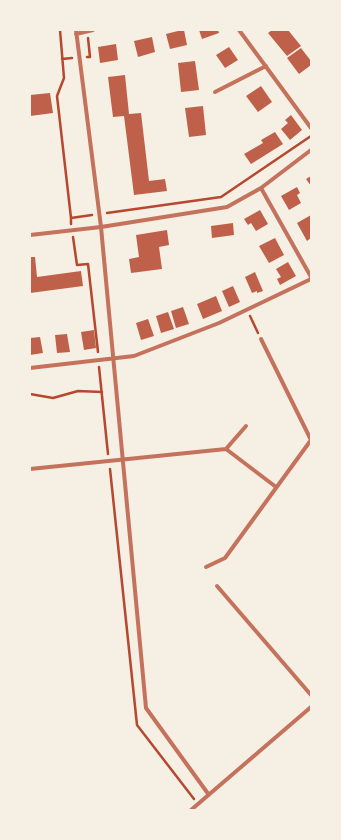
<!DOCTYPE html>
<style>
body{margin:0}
#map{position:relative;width:341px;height:840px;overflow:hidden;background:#f6efe4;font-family:"Noto Sans",sans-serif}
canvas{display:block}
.frame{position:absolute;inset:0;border:31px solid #f6efe4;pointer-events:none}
</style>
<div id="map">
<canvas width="341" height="840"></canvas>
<div class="frame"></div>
</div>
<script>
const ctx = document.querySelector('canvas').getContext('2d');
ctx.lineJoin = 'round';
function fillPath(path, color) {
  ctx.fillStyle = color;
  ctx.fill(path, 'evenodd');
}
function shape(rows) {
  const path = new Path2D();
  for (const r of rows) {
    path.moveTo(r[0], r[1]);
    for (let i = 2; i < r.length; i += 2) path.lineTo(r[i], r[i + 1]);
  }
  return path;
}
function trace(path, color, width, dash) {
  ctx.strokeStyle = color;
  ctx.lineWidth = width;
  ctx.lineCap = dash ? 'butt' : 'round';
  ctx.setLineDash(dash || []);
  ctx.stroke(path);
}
fillPath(shape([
 [182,30,184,30,187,45,170,49,166,34],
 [199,30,218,30,219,33,202,39],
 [272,30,288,30,301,46,287,56,268,33],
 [152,37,155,52,138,57,134,41],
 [116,44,118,60,100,63,98,47],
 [229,47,238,60,225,68,216,55],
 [301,48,311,61,311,65,299,74,287,58],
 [195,61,199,90,181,92,178,63],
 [125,75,129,114,141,113,149,181,165,179,167,191,134,195,124,116,113,117,108,77],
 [261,86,272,102,258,112,246,96],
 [50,93,53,113,30,116,30,95],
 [203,106,206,135,189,137,185,108],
 [291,115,302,130,290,140,281,129,288,123,285,120],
 [275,132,283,144,251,164,244,154,263,143,261,140],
 [311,176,311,186,306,179],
 [297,187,300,193,297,195,301,203,289,210,281,196],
 [260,210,268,224,256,231,251,223,248,225,244,219],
 [311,215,311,238,307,241,297,223],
 [233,223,234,235,212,238,211,226],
 [167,230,169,245,159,247,162,269,131,273,129,259,139,257,136,235],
 [275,238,284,255,269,263,259,246],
 [30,257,35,257,37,277,81,271,83,286,30,293],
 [288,262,296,276,280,285,277,279,281,277,276,269],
 [255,272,263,291,257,293,257,291,252,293,245,277],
 [233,286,240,302,229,307,222,291],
 [216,296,222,311,203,319,197,304],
 [183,307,189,324,176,328,171,311],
 [168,312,174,329,161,333,156,316],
 [148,319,154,336,141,340,136,323],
 [94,330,96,348,84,350,81,332],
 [67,334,70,352,57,353,55,335],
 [40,337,43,353,30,355,30,338]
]), '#bf614a');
trace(shape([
 [60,30,64,78,57,96,71,218,92,215],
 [87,57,90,57,88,38],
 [62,59,72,58],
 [107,213,221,197,311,136],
 [71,218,71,224],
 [73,237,77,265,88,264,98,352],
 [250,316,258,333],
 [99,367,108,454],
 [30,394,53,398,78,391,102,392],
 [110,469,137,725,194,799]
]), '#b5482f', 2.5);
trace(shape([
 [76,30,101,227,146,708,209,795],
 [239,30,311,128],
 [76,34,93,30],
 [215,92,266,66],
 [261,188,311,277],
 [30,235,101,227,227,207,261,188,311,150],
 [30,368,134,356,219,323,311,279],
 [226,449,246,426],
 [30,469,226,449,276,487],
 [206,567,225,558,311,440,261,339],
 [217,586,311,695],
 [191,810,311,707]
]), '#c5725c', 4);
</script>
